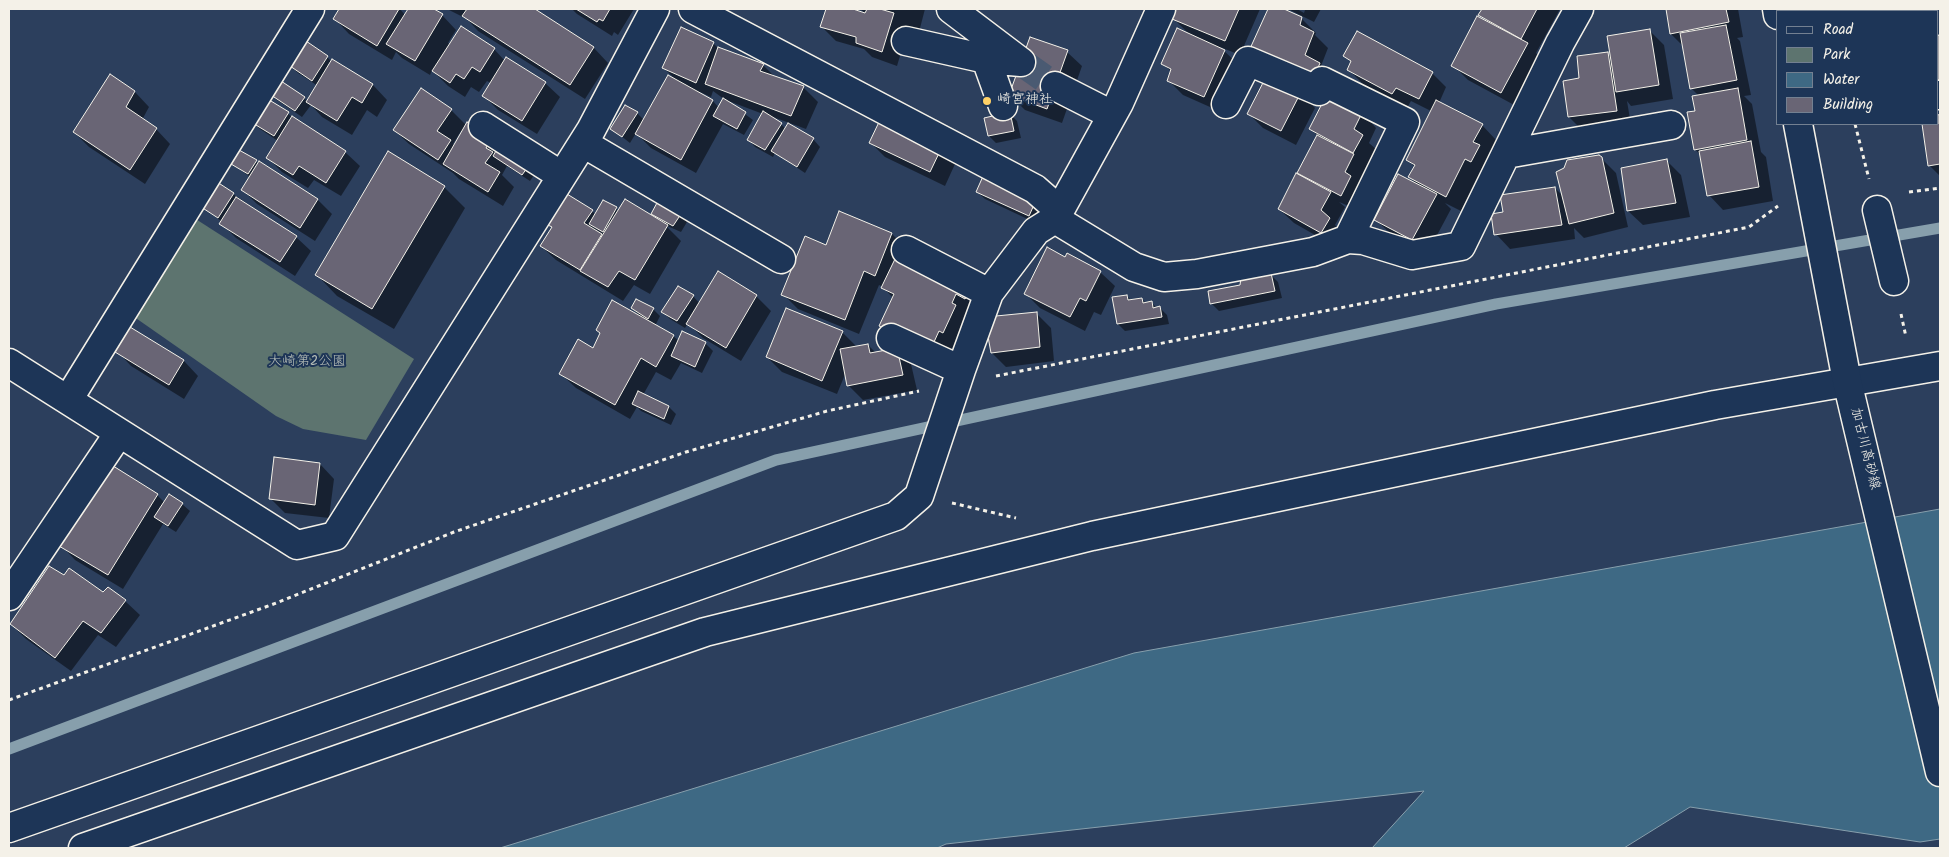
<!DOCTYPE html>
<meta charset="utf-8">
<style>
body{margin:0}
#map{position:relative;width:1949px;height:857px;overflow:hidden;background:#2c3f5d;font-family:Kalam,sans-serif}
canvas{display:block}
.frame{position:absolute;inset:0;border:10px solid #f4f1e8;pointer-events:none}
.legend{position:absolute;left:1776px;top:10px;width:162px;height:115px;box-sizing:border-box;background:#1d3557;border:1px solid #738091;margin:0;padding:6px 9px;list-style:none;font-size:15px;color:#f4f1e8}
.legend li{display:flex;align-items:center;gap:10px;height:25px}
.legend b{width:25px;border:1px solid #738091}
</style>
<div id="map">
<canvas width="1949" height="857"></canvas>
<div class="frame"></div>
<ul class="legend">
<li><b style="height:6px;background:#1d3557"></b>Road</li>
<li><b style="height:14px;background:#5d746f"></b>Park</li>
<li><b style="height:14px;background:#3e6984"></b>Water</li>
<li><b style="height:14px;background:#696575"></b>Building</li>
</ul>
</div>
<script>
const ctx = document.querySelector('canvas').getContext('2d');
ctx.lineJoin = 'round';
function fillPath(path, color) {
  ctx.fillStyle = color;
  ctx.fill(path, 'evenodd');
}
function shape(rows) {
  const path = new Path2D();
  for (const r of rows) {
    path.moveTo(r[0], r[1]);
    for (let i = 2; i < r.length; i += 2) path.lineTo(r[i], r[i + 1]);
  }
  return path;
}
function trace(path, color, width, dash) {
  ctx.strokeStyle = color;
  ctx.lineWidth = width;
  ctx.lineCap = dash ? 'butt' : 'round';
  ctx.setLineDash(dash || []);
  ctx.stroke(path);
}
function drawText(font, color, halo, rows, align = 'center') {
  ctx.font = font + ' Kalam,"Klee One",sans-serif';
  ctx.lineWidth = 4;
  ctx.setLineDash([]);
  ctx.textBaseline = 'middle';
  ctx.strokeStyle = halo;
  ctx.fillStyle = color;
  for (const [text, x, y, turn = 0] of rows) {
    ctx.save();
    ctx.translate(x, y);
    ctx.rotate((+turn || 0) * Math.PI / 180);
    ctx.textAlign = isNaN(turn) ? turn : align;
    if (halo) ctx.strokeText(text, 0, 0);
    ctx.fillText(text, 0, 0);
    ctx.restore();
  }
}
fillPath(shape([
 [191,216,414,359,366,440,303,429,276,416,130,314]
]), '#5d746f');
const water = shape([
 [1940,509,1940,839,1920,842,1690,807,1624,848,1372,848,1424,791,946,844,937,848,500,848,1134,653,1940,509]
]);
fillPath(water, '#3e6984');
trace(water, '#879fac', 1);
fillPath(shape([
 [341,9,400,9,405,15,409,9,431,9,442,15,456,30,448,43,450,44,461,28,494,49,505,61,545,83,560,97,537,134,498,110,484,96,491,83,487,81,479,92,471,87,465,97,448,86,432,70,430,75,402,58,396,52,392,60,349,34,335,19],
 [447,9,533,9,594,48,608,63,585,99,478,31,467,19],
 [572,9,634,9,618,35,614,32,612,36,577,14],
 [827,9,848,9,866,14,860,9,925,9,919,32,908,29,897,66,872,57,864,49,836,41,821,26],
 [1177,9,1260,9,1240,55,1220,47,1239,65,1219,111,1183,95,1169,81,1172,72,1163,64,1190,35,1173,18],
 [1269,9,1280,9,1301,18,1316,33,1315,35,1328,48,1321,66,1376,128,1369,143,1377,150,1356,209,1339,202,1345,207,1335,225,1344,234,1336,247,1294,223,1279,209,1318,136,1310,128,1328,96,1250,52],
 [1288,9,1297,9,1304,13,1305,10,1302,9,1321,9,1314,22],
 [1483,9,1560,9,1536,53,1542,59,1516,106,1468,80,1453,65,1488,23,1480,14],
 [1667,9,1738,9,1743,37,1737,38,1740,41,1751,95,1744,96,1752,104,1761,152,1766,157,1773,201,1723,210,1709,195,1701,156,1695,149,1699,96,1691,88,1684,47,1671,34],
 [1650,31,1664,45,1673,99,1631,106,1627,101,1631,125,1583,131,1569,117,1581,79,1608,54,1612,58],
 [1938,37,1940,37,1940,94,1938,94],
 [713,43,718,48,763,65,775,77,803,87,818,102,806,129,773,117,786,129,813,139,820,147,805,173,775,153,773,157,755,147,748,139,763,114,726,100,753,120,744,135,723,124,696,173,651,148,636,133,630,143,612,129,637,113,644,120,675,79,664,68],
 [713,91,724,99,719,108,713,101,699,93,700,92,711,97],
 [1067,52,1082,66,1062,123,1025,110,1010,95],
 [1345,55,1432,73,1446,87,1439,103,1482,125,1496,140,1488,156,1493,161,1486,176,1480,173,1461,211,1445,203,1451,209,1427,254,1391,234,1376,220,1416,184,1410,177,1415,167,1408,160,1433,112,1411,101,1407,108,1364,85,1349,70,1352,63],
 [327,57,332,62,373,85,387,100,377,117,367,110,352,135,322,117,311,105,302,117,277,100,270,93,304,98,308,102,318,86,298,73,291,66],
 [111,76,135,92,149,107,142,120,156,129,170,144,145,184,89,147,74,132],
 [1301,93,1315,108,1296,145,1263,128,1249,114],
 [267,100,345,152,360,166,341,196,314,180,308,188,282,172,268,158,278,141,260,129,252,122],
 [451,110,467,126,536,172,530,181,507,166,502,175,514,187,503,206,459,179,453,173,409,144,394,130],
 [461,131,463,132,455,146,453,144],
 [1010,114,1017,121,1021,138,996,143,989,136],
 [1938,116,1940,116,1940,176,1929,165,1923,124,1938,124],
 [870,142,941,150,955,164,945,186,885,157],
 [240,152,318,200,332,214,315,241,257,204,243,190,250,177,233,164],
 [1601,158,1616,173,1628,227,1584,238,1574,228,1575,239,1510,249,1496,234,1504,213,1555,188,1563,196,1565,169],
 [1666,160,1681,175,1690,217,1643,225,1628,211],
 [444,187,465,208,394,329,337,296,317,275],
 [977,192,1043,206,1036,223,985,199],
 [233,194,296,237,311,251,295,276,236,238,221,223,222,222,200,204],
 [616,208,619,212,659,220,653,213,680,215,687,222,681,232,665,225,681,241,650,294,634,285,623,301,556,260,541,246,553,228,550,225,592,211,596,215],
 [840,213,892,234,906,248,968,293,982,307,958,347,954,345,949,354,895,340,880,326,893,298,883,287,879,285,859,334,798,309,783,294,826,246],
 [1066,259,1100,272,1115,286,1101,315,1094,312,1085,331,1040,308,1025,293],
 [718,273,756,296,771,311,741,361,703,338,688,323,685,328,670,319,663,312,693,296,700,304],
 [1271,275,1278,282,1282,298,1219,311,1212,304,1241,286],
 [1127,296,1132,301,1142,299,1147,304,1152,303,1157,308,1160,308,1167,315,1169,324,1125,331,1118,324],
 [632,308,653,309,660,316,655,326,673,336,679,341,705,343,713,351,702,373,681,363,671,380,656,372,643,395,669,407,676,414,671,425,641,411,637,407,630,419,576,388,561,374,641,317],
 [1036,313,1051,328,1054,361,1006,367,992,353],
 [131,329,184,361,198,376,184,399,131,366,117,351],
 [842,332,857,347,868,345,876,353,897,349,911,364,917,390,863,400,849,386,846,372,837,394,782,372,767,357],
 [320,464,334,479,329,518,285,513,270,498],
 [110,466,157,495,165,503,182,504,190,511,176,532,163,524,123,589,75,560,61,545],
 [64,576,103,594,125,601,140,615,116,647,98,635,71,671,26,639,11,624]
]), '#0007');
trace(shape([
 [9,749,776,460,1496,304,1940,228]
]), '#879fac', 11);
const building = shape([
 [339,9,399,9,377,46,333,19,339,9],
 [408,9,434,9,443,14,415,61,386,44,408,9],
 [467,9,535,9,594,47,570,85,462,16,467,9],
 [576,9,610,9,603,21,599,19,597,22,576,9],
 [826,9,853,9,865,13,867,9,880,9,894,13,882,52,856,43,856,37,820,27,826,9],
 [1176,9,1239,9,1225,41,1172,19,1176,9],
 [1268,9,1284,9,1302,17,1300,25,1314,32,1305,55,1320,63,1312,82,1248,53,1268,9],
 [1482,9,1537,9,1521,39,1478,15,1482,9],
 [1666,9,1726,9,1729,22,1670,34,1666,9],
 [1477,16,1528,43,1501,93,1451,66,1477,16],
 [1726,25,1737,80,1690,89,1680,33,1726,25],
 [461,26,495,48,480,72,472,67,464,79,456,74,450,83,432,71,461,26],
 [681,27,714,42,696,83,662,68,681,27],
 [1177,28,1225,50,1204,97,1167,81,1171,69,1161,64,1177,28],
 [1650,29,1659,85,1616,92,1607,36,1650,29],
 [1357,31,1433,72,1419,99,1396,88,1392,94,1347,70,1351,61,1343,56,1357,31],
 [1938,35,1940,36,1940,80,1938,80,1938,35],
 [1030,37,1068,50,1047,109,1009,95,1030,37],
 [306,41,328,56,312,81,290,66,306,41],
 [718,47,764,64,760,71,804,86,791,116,705,84,718,47],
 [1608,52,1617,111,1568,117,1563,81,1579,78,1577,56,1608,52],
 [506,57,546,82,522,121,482,96,506,57],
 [332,59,373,84,362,103,352,97,337,121,306,102,332,59],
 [1268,73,1301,92,1281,131,1247,114,1268,73],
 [110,74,135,91,126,107,157,128,130,170,73,132,110,74],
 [668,75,713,100,681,160,635,134,668,75],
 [278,79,305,97,295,111,268,93,278,79],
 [421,88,452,109,437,131,451,140,438,160,393,130,421,88],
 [1738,88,1747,140,1694,150,1687,112,1695,111,1692,96,1738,88],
 [1327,94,1362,113,1354,129,1363,135,1353,153,1309,129,1327,94],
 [266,98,289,112,274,136,251,122,266,98],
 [723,98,746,112,737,129,713,116,723,98],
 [1436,100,1483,124,1473,142,1480,145,1471,162,1465,159,1446,197,1408,177,1415,165,1406,160,1436,100],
 [625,105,638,112,622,137,610,129,625,105],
 [763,111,782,123,765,150,747,140,763,111],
 [1010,112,1014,131,988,136,984,118,1010,112],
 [1940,114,1940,164,1928,166,1922,124,1938,124,1938,115,1940,114],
 [292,116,346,151,326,183,299,166,293,175,266,158,292,116],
 [880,120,941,149,930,172,869,143,880,120],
 [467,122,492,137,486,148,493,152,485,163,500,172,488,192,443,164,467,122],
 [788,123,814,138,797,167,771,151,788,123],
 [1317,135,1354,154,1345,172,1351,176,1341,196,1297,173,1317,135],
 [1751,141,1759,187,1707,196,1699,151,1751,141],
 [500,144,530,164,522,175,493,156,500,144],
 [239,150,257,160,248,174,231,164,239,150],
 [388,151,445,186,372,309,315,275,388,151],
 [1599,155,1602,157,1614,213,1569,224,1556,172,1564,168,1567,160,1599,155],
 [1667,159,1676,203,1627,211,1621,168,1667,159],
 [259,161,318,199,300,228,241,190,259,161],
 [1296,173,1331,192,1321,210,1330,218,1321,233,1278,209,1296,173],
 [984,174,1037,198,1029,216,976,192,984,174],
 [1398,174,1437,194,1412,240,1374,220,1398,174],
 [214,180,234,193,218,218,198,205,214,180],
 [1555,187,1562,225,1494,235,1491,214,1503,212,1500,195,1555,187],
 [567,194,593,210,584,223,602,234,580,270,540,246,552,227,548,225,567,194],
 [236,197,297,236,280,262,219,224,236,197],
 [625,199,668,225,635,280,619,271,608,287,580,271,625,199],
 [603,200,617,207,603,232,589,224,603,200],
 [658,201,681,214,673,226,651,214,658,201],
 [839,211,892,233,875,276,864,271,845,320,781,295,805,236,826,245,839,211],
 [1047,247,1065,257,1067,253,1101,271,1086,301,1080,298,1070,317,1024,294,1047,247],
 [895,259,969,292,965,299,956,294,952,303,956,305,943,333,939,331,934,342,942,346,937,354,879,326,894,294,881,288,895,259],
 [718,271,757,295,726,348,686,324,718,271],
 [1271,273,1275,291,1210,304,1208,291,1240,285,1241,278,1271,273],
 [678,286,694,295,677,321,661,312,678,286],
 [1127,295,1128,300,1142,298,1143,303,1152,301,1153,308,1160,306,1162,317,1117,324,1112,297,1127,295],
 [636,299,654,308,648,319,631,308,636,299],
 [612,300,674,335,656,367,641,358,615,405,559,374,578,339,593,348,600,333,596,330,612,300],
 [786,308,843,331,822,381,766,357,786,308],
 [1037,312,1040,347,991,353,987,331,996,316,1037,312],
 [130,327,184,360,169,385,115,352,130,327],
 [682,331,706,342,695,367,671,356,682,331],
 [868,344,870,353,897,348,903,375,847,386,840,349,868,344],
 [638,391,669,406,664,419,632,404,638,391],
 [274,457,320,463,315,505,269,499,274,457],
 [110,464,158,494,108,575,59,546,110,464],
 [169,494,183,503,168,526,154,517,169,494],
 [49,566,64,575,69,568,103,592,108,587,126,600,101,633,83,621,55,658,10,624,49,566]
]);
fillPath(building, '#696575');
trace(building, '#f4f1e8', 1);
trace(shape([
 [1021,62,1055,86]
]), '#4a5a72', 28, [28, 14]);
const minor = shape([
 [693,9,1035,189,1059,210],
 [951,9,1021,62],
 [1810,9,1811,11],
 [906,41,986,59,1021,62],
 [986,59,1003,106],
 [1055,86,1112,115],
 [1938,95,1940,95],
 [1226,104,1248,61,1319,91,1322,81,1405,122,1348,239],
 [483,126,562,176],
 [583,143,781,259],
 [1506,154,1671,125],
 [1055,219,1134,267,1164,277,1197,274,1313,252,1348,239,1363,240,1412,255,1461,246,1560,43,1579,9],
 [906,250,989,293],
 [891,338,961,370],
 [9,363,297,545,335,536,591,130,655,9],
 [68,400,310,9],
 [9,596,119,433],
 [9,828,896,516,919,496,961,370,989,293,1036,231,1055,219,1119,103,1161,9],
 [83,848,705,632,1092,536,1715,405,1940,366]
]);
const major = shape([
 [1777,9,1778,15],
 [1798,124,1847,381,1940,772],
 [1877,210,1894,281]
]);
trace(minor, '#f4f1e8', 31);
trace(major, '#f4f1e8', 31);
trace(shape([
 [1855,124,1869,179],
 [1909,192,1940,188],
 [1901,314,1906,337],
 [996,376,1749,227,1778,206],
 [952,503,1016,518],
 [9,700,271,605,454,532,686,452,827,411,919,391]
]), '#f4f1e8', 3, [4, 4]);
trace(minor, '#1d3557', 28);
trace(major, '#1d3557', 28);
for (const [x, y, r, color] of [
 [987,101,5,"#ffd166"]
]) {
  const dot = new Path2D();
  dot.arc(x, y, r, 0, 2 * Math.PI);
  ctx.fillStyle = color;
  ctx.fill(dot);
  trace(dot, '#1d3557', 2);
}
drawText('14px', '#f4f1e8', '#1d3557', [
 ["崎宮神社",997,101]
], 'left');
drawText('14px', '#b8bfb8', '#1d3557', [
 ["大崎第2公園",307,363]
]);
drawText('14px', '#f4f1e8', '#1d3557', [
 ["加古川高砂線",1864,449,76]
]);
</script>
